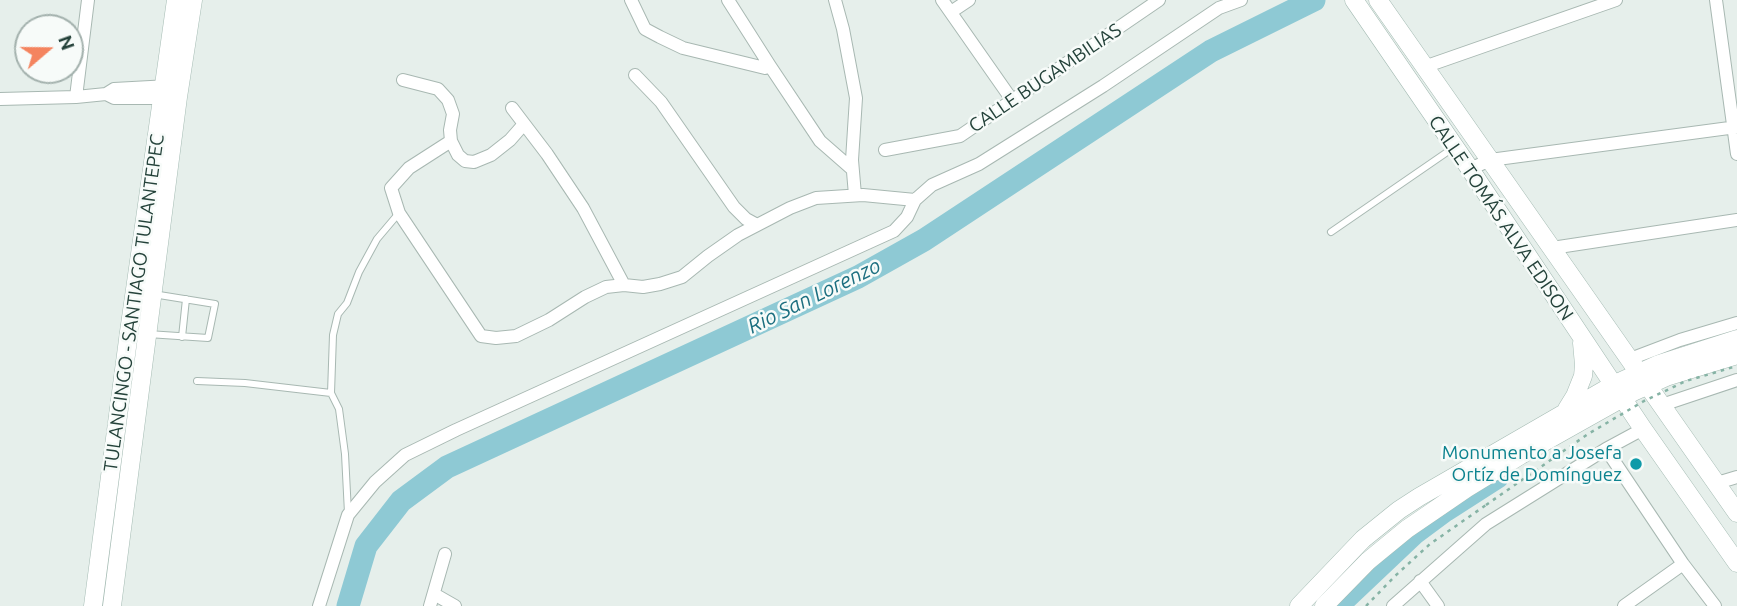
<!DOCTYPE html>
<meta charset="utf-8">
<style>
body{margin:0}
#map{position:relative;width:1737px;height:606px;overflow:hidden;background:#e6efeb;font-family:Ubuntu,sans-serif}
canvas{display:block}
.north{position:absolute;left:14px;top:14px;width:70px;height:70px;box-sizing:border-box;background:#f7fbf9;border:2px solid #a3b1ad;border-radius:50%;rotate:70deg;font-size:19px;font-weight:700;line-height:28px;text-align:center;color:#24423a}
.north::after{content:'';display:block;margin:auto;width:24px;height:32px;background:#f4845f;clip-path:polygon(50% 0,100% 100%,50% 72%,0 100%)}
</style>
<div id="map">
<canvas width="1737" height="606"></canvas>
<div class="north">N</div>
</div>
<script>
const ctx = document.querySelector('canvas').getContext('2d');
ctx.lineJoin = 'round';
function shape(rows) {
  const path = new Path2D();
  for (const r of rows) {
    path.moveTo(r[0], r[1]);
    for (let i = 2; i < r.length; i += 2) path.lineTo(r[i], r[i + 1]);
  }
  return path;
}
function trace(path, color, width, dash) {
  ctx.strokeStyle = color;
  ctx.lineWidth = width;
  ctx.lineCap = dash ? 'butt' : 'round';
  ctx.setLineDash(dash || []);
  ctx.stroke(path);
}
function drawText(font, color, halo, rows, align = 'center') {
  ctx.font = font + ' Ubuntu,sans-serif';
  ctx.lineWidth = 5;
  ctx.setLineDash([]);
  ctx.textBaseline = 'middle';
  ctx.strokeStyle = halo;
  ctx.fillStyle = color;
  for (const [text, x, y, turn = 0] of rows) {
    ctx.save();
    ctx.translate(x, y);
    ctx.rotate((+turn || 0) * Math.PI / 180);
    ctx.textAlign = isNaN(turn) ? turn : align;
    if (halo) ctx.strokeText(text, 0, 0);
    ctx.fillText(text, 0, 0);
    ctx.restore();
  }
}
trace(shape([
 [1344,606,1417,537,1448,514,1501,480]
]), '#8ec9d4', 14);
trace(shape([
 [348,606,366,546,401,501,447,467,858,277,924,240,1211,51,1314,0]
]), '#8ec9d4', 23);
const lane = shape([
 [1331,232,1453,148],
 [148,334,208,338,215,304,153,294],
 [182,337,186,299],
 [197,381,245,383,331,393,339,409,345,454,348,513],
 [331,393,333,335,338,314,347,303,359,272,377,239,399,213]
]);
const street = shape([
 [631,0,645,29,660,37,683,48,765,68,770,66],
 [728,0,770,66,820,141,852,169],
 [835,0,843,29,856,98,852,160,855,195],
 [942,0,1012,100],
 [1716,0,1737,154],
 [951,12,969,0],
 [1424,67,1616,0],
 [635,75,661,102,734,207,746,219,757,225],
 [403,80,438,89,448,100,453,114,450,130,451,141,458,155,465,161,474,162,491,155,510,140,524,124],
 [106,94,114,98,168,98],
 [76,97,88,0],
 [0,99,76,97,106,94,114,89,169,86],
 [512,108,547,154,583,208,624,285],
 [451,141,409,168,391,188,399,213,481,336,496,338,516,336,549,320,585,297,606,287,624,285,643,287,660,284,682,277,708,256,738,235,790,208,816,198,863,195,915,200],
 [885,150,960,136,1159,0],
 [1470,169,1490,160,1737,127],
 [1552,248,1737,220],
 [1630,359,1680,340,1737,323],
 [1662,405,1737,380],
 [1606,449,1683,564,1715,606],
 [1717,483,1737,477],
 [1420,581,1438,606],
 [434,594,455,606],
 [319,606,348,515,375,482,405,455,456,430,894,231,907,217,915,200,932,185,979,164,1103,86,1219,8,1241,0],
 [430,606,445,554],
 [1393,606,1486,524,1606,449,1643,429],
 [1624,606,1683,564]
]);
const secondary = shape([
 [1354,0,1470,169,1643,429,1737,563],
 [1378,0,1737,513],
 [1567,409,1575,396,1583,376,1584,365,1582,343],
 [93,606,129,332,176,0],
 [112,606,178,97,193,0],
 [1299,606,1363,539,1399,510,1419,497,1613,385,1659,364,1737,339],
 [1324,606,1368,561,1407,529,1467,488,1521,455,1635,391,1666,377,1737,355]
]);
trace(lane, '#a8b8b2', 8);
trace(street, '#a8b8b2', 14);
trace(secondary, '#a4bbb3', 19);
trace(shape([
 [1366,606,1395,576,1430,544,1486,505]
]), '#86b3a5', 2.5, [3.5, 5]);
trace(lane, '#fff', 6);
trace(street, '#fff', 12);
trace(secondary, '#fff', 18);
trace(shape([
 [1486,505,1588,434,1644,401,1686,381,1737,366]
]), '#86b3a5', 2.5, [3.5, 5]);
for (const [x, y, r, color] of [
 [1636,464,7,"#0f9aa8"]
]) {
  const dot = new Path2D();
  dot.arc(x, y, r, 0, 2 * Math.PI);
  ctx.fillStyle = color;
  ctx.fill(dot);
  trace(dot, '#f7fbf9', 2.5);
}
drawText('19px', '#24423a', '#f7fbf9', [
 ["CALLE BUGAMBILIAS",1045,78,-34],
 ["CALLE TOMÁS ALVA EDISON",1501,218,56],
 ["TULANCINGO - SANTIAGO TULANTEPEC",134,303,-82]
]);
drawText('19px', '#0d838f', '#f7fbf9', [
 ["Monumento a Josefa",1622,453],
 ["Ortíz de Domínguez",1622,475]
], 'right');
drawText('italic 21px', '#1c6f80', '#f7fbf9', [
 ["Rio San Lorenzo",814,296,-26]
]);
</script>
